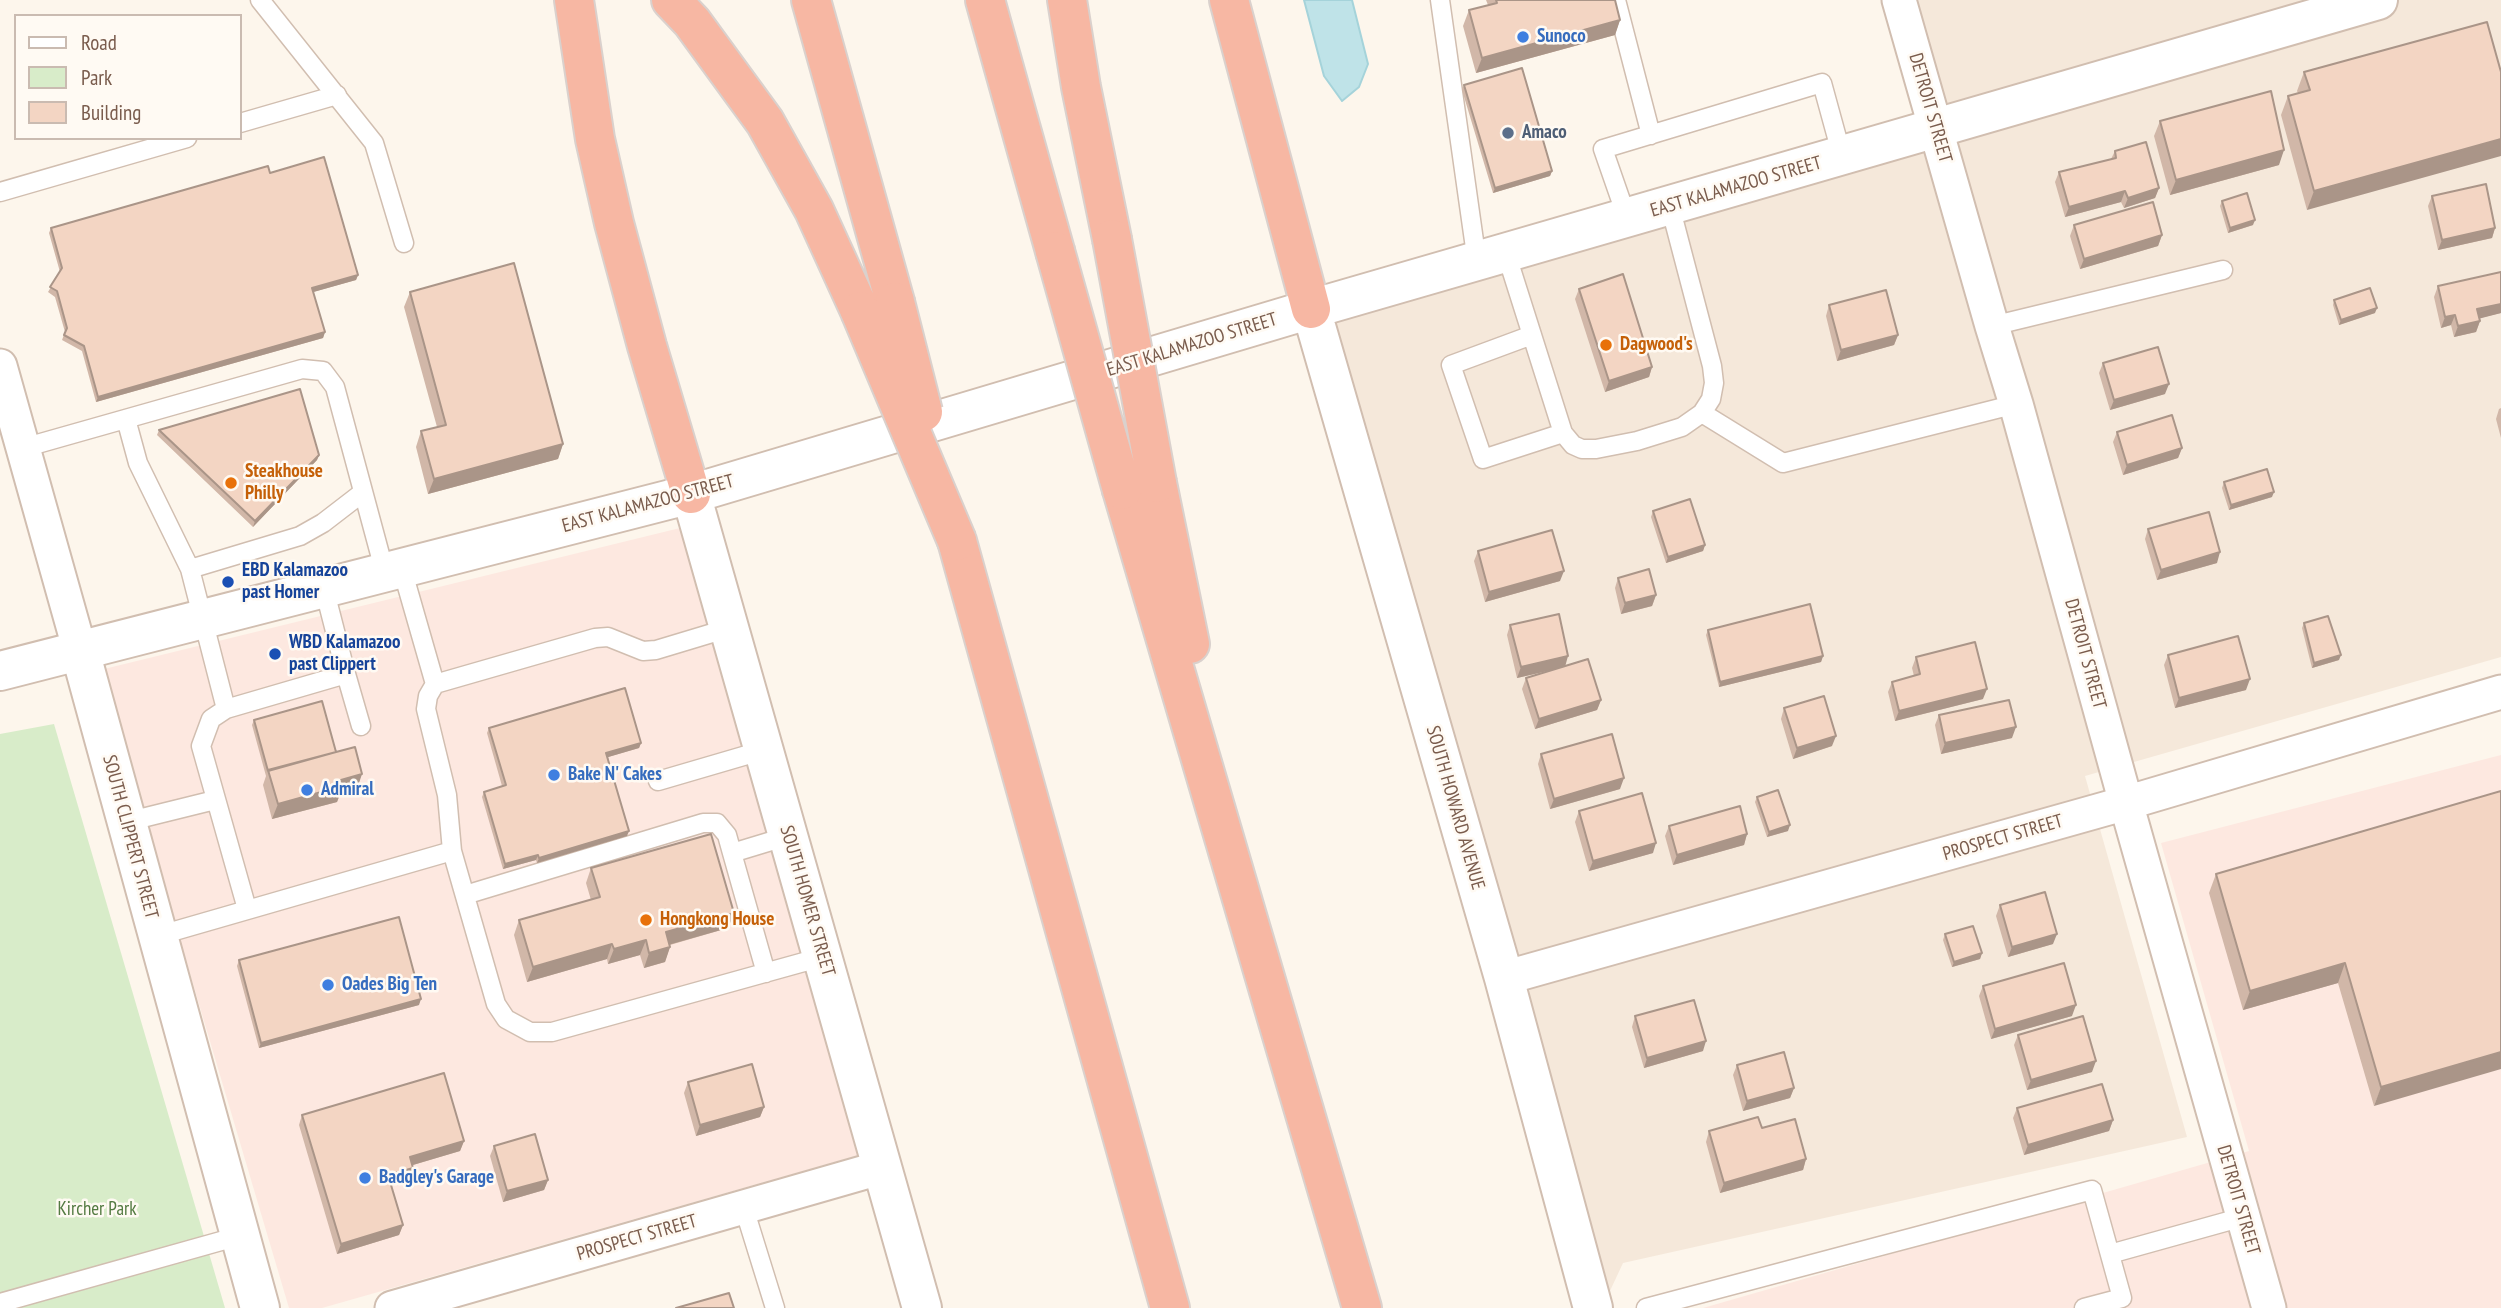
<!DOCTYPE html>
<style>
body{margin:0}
#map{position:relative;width:2501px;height:1308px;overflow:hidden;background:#fdf6ec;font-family:"PT Sans Narrow",sans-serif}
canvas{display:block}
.legend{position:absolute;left:14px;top:14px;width:228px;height:126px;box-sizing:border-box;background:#fffaf3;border:2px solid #cabbb1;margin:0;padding:9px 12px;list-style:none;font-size:21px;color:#7a5c4d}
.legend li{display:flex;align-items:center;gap:14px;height:35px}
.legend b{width:35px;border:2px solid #cabbb1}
</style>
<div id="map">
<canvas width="2501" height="1308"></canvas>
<ul class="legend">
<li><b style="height:9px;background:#fff"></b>Road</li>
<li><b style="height:19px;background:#d8ecc9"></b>Park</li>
<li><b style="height:19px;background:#f3d5c3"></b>Building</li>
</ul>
</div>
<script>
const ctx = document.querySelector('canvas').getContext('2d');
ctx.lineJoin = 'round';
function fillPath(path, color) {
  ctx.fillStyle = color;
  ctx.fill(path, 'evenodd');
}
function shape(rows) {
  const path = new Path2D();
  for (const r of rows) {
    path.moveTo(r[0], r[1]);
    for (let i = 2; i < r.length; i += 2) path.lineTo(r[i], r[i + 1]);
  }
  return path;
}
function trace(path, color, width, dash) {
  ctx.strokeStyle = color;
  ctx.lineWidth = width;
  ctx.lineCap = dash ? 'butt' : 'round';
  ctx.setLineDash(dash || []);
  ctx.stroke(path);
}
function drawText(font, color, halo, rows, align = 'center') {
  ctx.font = font + ' "PT Sans Narrow",sans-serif';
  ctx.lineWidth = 5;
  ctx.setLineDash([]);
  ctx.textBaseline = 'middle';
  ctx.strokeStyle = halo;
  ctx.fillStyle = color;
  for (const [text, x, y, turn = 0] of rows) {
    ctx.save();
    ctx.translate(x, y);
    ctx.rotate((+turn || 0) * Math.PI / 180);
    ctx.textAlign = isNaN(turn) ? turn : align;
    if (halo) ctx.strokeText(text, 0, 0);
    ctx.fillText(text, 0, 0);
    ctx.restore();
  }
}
fillPath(shape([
 [1899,0,2501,0,2501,657,2085,776,2187,1137,1623,1263,1602,1308,1311,309,1936,129]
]), '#f5e8da');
fillPath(shape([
 [680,528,863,1154,322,1308,289,1308,100,670],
 [2501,755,2501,1308,1703,1308,2249,1151,2161,843]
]), '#fde8e0');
fillPath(shape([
 [54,724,225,1308,0,1308,0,734]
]), '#d8ecc9');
const water = shape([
 [1304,0,1352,0,1368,64,1359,87,1342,101,1324,76,1304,0]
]);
fillPath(water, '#bfe3e8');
trace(water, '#a5d3da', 2);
const service = shape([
 [260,0,374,143,404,243],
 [1440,0,1477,262],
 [1616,0,1651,135],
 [240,123,337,95],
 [0,192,187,138],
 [1627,218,1603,149,1822,83,1842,156],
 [1506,253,1563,433,1573,445,1582,449,1596,449,1637,441,1682,427,1702,413,1711,399,1714,383,1712,366,1670,206],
 [1992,326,2223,270],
 [1532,335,1451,365,1483,459,1563,433],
 [1702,413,1783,463,2016,404],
 [126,419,138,463,190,569,226,709],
 [23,448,302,369,323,371,335,387,385,573],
 [190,569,300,536,323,523,362,493],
 [346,674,361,726],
 [435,684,595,638,608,637,643,651,656,650,729,628],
 [658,781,764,750],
 [126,822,215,800],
 [452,851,496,1004,506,1019,530,1032,552,1032,822,957],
 [732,853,766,973],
 [465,895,703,823,717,823,727,835,732,853,788,836],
 [247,909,201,746,211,719,226,709,346,674,324,588],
 [157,936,452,851,447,795,426,709,428,696,435,684,402,569],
 [744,1208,775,1308],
 [2110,1254,2243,1217],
 [0,1303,239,1236],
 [1646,1308,2092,1190,2122,1298,2084,1308]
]);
const minor = shape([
 [1899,0,1992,326,2016,404,2126,803,2269,1308],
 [0,366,80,651],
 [1504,978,2126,803,2501,692],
 [392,1308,883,1167]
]);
const tertiary = shape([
 [1311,309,1504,978,1593,1308],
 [691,494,922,1308],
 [80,651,260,1308],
 [0,671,691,494,1311,309,2378,0]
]);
const motorway = shape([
 [574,0,595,139,614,223,647,346,691,494],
 [671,0,692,22,765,122,814,210,860,311],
 [811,0,895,302],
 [985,0,1055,251],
 [1067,0,1081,87,1112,239],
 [1229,0,1311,309],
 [1157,483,1190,644],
 [1122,490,1362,1308],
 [957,541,1170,1308]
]);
trace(service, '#d1beb0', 21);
trace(minor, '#d1beb0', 37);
trace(tertiary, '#d1beb0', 42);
trace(motorway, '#dad1cd', 42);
trace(service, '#fff', 18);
trace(minor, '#fff', 33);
trace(tertiary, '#fff', 38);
trace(motorway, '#f7b7a3', 38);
const motorwayBridge = shape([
 [1112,239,1157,483],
 [1055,251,1122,490],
 [895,302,923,412],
 [860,311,957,541]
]);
trace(motorwayBridge, '#dad1cd', 42, []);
trace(motorwayBridge, '#f7b7a3', 38);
fillPath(shape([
 [1486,0,1615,0,1620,20,1615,35,1476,73,1463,26,1469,10,1488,5],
 [2487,22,2307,210,2281,115,2288,96,2298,93,2297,91,2304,72],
 [1464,85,1552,171,1550,176,1493,193,1462,90],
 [2160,121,2279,165,2170,195,2154,136],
 [2115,151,2159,188,2155,198,2124,208,2121,202,2065,217,2055,182,2059,172,2111,159],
 [270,173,358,275,356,280,313,292,325,332,323,338,96,402,82,351,62,340,65,332,55,297,48,292,60,272,49,233,51,228],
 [2432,196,2495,228,2492,238,2438,250,2428,206],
 [2222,201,2253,225,2228,233,2220,206],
 [2074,225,2162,235,2158,246,2080,269,2070,236],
 [2501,272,2501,313,2480,318,2480,321,2476,332,2454,337,2451,325,2441,328,2434,297,2438,286],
 [1579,289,1652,367,1649,377,1605,392,1575,299],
 [410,292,563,444,558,459,428,494,416,447,421,431,437,427,404,307],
 [2334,300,2375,313,2339,325,2333,305],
 [1829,305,1898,335,1894,345,1837,361,1826,316],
 [2103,363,2165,394,2110,410,2099,373],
 [2501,408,2501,438,2496,419,2499,409],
 [159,430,319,455,317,460,253,527,157,435],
 [2117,432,2182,448,2178,458,2123,475,2113,442],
 [2224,482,2272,497,2229,510,2222,488],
 [1653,511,1705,545,1703,551,1666,563,1651,517],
 [2148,529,2217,563,2157,580,2145,539],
 [1478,551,1560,581,1485,602,1474,561],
 [1618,578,1656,595,1652,606,1621,614,1615,588],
 [2304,623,2339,660,2312,668,2302,628],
 [1510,625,1565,667,1601,700,1597,710,1535,729,1522,689,1526,678,1564,667,1517,678,1507,635],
 [1708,630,1823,656,1821,662,1719,687,1706,635],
 [2168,655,2246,690,2175,708,2164,665],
 [1916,657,1983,699,1895,721,1888,692,1892,682,1914,676,1912,668],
 [1784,708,1832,746,1793,759,1781,719],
 [1939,715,2012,738,1941,754,1935,725],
 [254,720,336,752,357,789,340,794,337,802,272,819,263,785,266,776,252,725],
 [489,728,641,743,639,748,608,757,627,836,537,863,536,860,503,869,482,797,484,792,502,786,487,733],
 [1541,754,1620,789,1550,809,1538,764],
 [2501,791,2374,1106,2338,983,2243,1010,2209,893,2216,874],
 [1757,797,1788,831,1767,837,1755,802],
 [1579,811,1653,853,1589,871,1575,822],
 [1669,826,1747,834,1744,845,1673,865,1665,836],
 [591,868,734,913,728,928,670,945,670,947,665,962,644,968,640,955,608,964,607,959,527,982,514,935,519,920,591,900,586,883],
 [2000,905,2053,944,2008,957,1996,916],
 [1945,934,1982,953,1980,959,1952,967,1943,940],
 [239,960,419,1005,259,1048,237,966],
 [1983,986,2072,1016,1991,1039,1979,996],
 [1635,1016,1703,1051,1644,1068,1632,1027],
 [2018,1035,2092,1072,2027,1090,2014,1045],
 [1737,1065,1794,1088,1790,1098,1743,1111,1733,1075],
 [688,1082,764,1107,760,1117,696,1136,684,1093],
 [2017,1108,2113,1120,2109,1131,2024,1155,2013,1118],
 [302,1115,464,1141,460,1151,413,1165,410,1178,391,1184,403,1225,399,1235,337,1254,299,1125],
 [1762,1128,1806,1159,1803,1170,1720,1193,1706,1142,1709,1131],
 [494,1146,548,1180,544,1190,503,1202,490,1156]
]), '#d1b7a8');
fillPath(shape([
 [1620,20,1615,35,1476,73,1482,58],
 [2501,139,2501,156,2307,210,2314,191],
 [2284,150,2279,165,2170,195,2176,180],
 [1552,171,1550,176,1493,193,1495,188],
 [2159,188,2155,198,2124,208,2128,198],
 [2125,191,2121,202,2065,217,2069,207],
 [2255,220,2253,225,2228,233,2230,228],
 [2495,228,2492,238,2438,250,2442,240],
 [2162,235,2158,246,2080,269,2084,259],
 [358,275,356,280,310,293,312,288],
 [2501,304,2501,313,2474,320,2477,309],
 [2377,308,2375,313,2339,325,2341,320],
 [2455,315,2451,325,2441,328,2445,317],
 [2480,321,2476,332,2454,337,2458,326],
 [325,332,323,338,96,402,98,397],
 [1898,335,1894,345,1837,361,1841,350],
 [1652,367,1649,377,1605,392,1609,381],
 [2169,384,2165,394,2110,410,2114,400],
 [563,444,558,459,428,494,434,479],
 [2182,448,2178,458,2123,475,2127,465],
 [319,455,317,460,253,527,255,521],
 [2274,492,2272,497,2229,510,2231,505],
 [1705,545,1703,551,1666,563,1668,557],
 [2220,552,2217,563,2157,580,2161,570],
 [1564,571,1560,581,1485,602,1489,592],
 [1656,595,1652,606,1621,614,1625,603],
 [2341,655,2339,660,2312,668,2314,663],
 [1568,656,1565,667,1517,678,1521,667],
 [1823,656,1821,662,1719,687,1720,682],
 [2250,679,2246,690,2175,708,2179,698],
 [1987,689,1983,699,1895,721,1899,711],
 [1601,700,1597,710,1535,729,1539,719],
 [2016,727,2012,738,1941,754,1945,743],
 [1836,736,1832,746,1793,759,1797,748],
 [641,743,639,748,605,758,606,753],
 [362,774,357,789,340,794,337,802,272,819,278,804,341,780],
 [1624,778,1620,789,1550,809,1554,799],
 [1790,825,1788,831,1767,837,1769,832],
 [629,831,627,836,537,863,539,858],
 [1747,834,1744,845,1673,865,1677,855],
 [1656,843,1653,853,1589,871,1593,861],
 [538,855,536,860,503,869,505,864],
 [734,913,728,928,661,947,666,932],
 [2057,934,2053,944,2008,957,2012,947],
 [646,940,640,955,608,964,614,949],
 [612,944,607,959,527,982,533,967],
 [670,947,665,962,644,968,649,953],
 [1982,953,1980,959,1952,967,1954,962],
 [2345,963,2338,983,2243,1010,2250,991],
 [421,999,419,1005,259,1048,261,1043],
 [2076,1005,2072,1016,1991,1039,1995,1029],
 [1706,1041,1703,1051,1644,1068,1647,1058],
 [2501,1052,2501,1069,2374,1106,2381,1087],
 [2096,1061,2092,1072,2027,1090,2031,1080],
 [1794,1088,1790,1098,1743,1111,1747,1101],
 [764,1107,760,1117,696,1136,700,1125],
 [2113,1120,2109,1131,2024,1155,2028,1145],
 [464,1141,460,1151,406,1167,410,1157],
 [1806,1159,1803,1170,1720,1193,1724,1183],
 [413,1168,410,1178,385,1185,388,1175],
 [548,1180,544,1190,503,1202,507,1191],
 [403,1225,399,1235,337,1254,341,1244]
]), '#aa9588');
const building = shape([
 [1496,0,1615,0,1620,20,1482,58,1469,10,1497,3,1496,0],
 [2487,22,2501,72,2501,139,2314,191,2288,96,2310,90,2304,72,2487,22],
 [1522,68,1552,171,1495,188,1464,85,1522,68],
 [2271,91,2284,150,2176,180,2160,121,2271,91],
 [2146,142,2159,188,2128,198,2125,191,2069,207,2059,172,2116,158,2115,151,2146,142],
 [324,157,358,275,312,288,325,332,98,397,84,346,64,335,67,328,57,291,50,287,62,268,51,228,268,166,270,173,324,157],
 [2486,184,2495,228,2442,240,2432,196,2486,184],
 [2247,193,2255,220,2230,228,2222,201,2247,193],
 [2153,202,2162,235,2084,259,2074,225,2153,202],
 [514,263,563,444,434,479,421,431,446,425,410,292,514,263],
 [2501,272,2501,304,2477,309,2480,321,2458,326,2455,315,2445,317,2438,286,2501,272],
 [1623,274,1652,367,1609,381,1579,289,1623,274],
 [2370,288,2377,308,2341,320,2334,300,2370,288],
 [1886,290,1898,335,1841,350,1829,305,1886,290],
 [2158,347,2169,384,2114,400,2103,363,2158,347],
 [300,389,319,455,255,521,159,430,300,389],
 [2172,415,2182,448,2127,465,2117,432,2172,415],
 [2267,469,2274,492,2231,505,2224,482,2267,469],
 [1690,499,1705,545,1668,557,1653,511,1690,499],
 [2209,512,2220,552,2161,570,2148,529,2209,512],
 [1552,530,1564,571,1489,592,1478,551,1552,530],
 [1649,569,1656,595,1625,603,1618,578,1649,569],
 [1810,604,1823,656,1720,682,1708,630,1810,604],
 [1559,614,1568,656,1521,667,1510,625,1559,614],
 [2328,616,2341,655,2314,663,2304,623,2328,616],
 [2238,636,2250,679,2179,698,2168,655,2238,636],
 [1975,642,1987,689,1899,711,1892,682,1920,674,1916,657,1975,642],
 [1588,659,1601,700,1539,719,1526,678,1588,659],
 [625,688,641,743,606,753,629,831,539,858,538,855,505,864,484,792,506,785,489,728,625,688],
 [1824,696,1836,736,1797,748,1784,708,1824,696],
 [2009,700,2016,727,1945,743,1939,715,2009,700],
 [322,701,336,752,268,771,254,720,322,701],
 [1612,734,1624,778,1554,799,1541,754,1612,734],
 [355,747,362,774,341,780,343,786,278,804,268,770,355,747],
 [1778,790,1790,825,1769,832,1757,797,1778,790],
 [2501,791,2501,1052,2381,1087,2345,963,2250,991,2216,874,2501,791],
 [1642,793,1656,843,1593,861,1579,811,1642,793],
 [1740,806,1747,834,1677,855,1669,826,1740,806],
 [711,834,734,913,666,932,670,947,649,953,646,940,614,949,612,944,533,967,519,920,600,897,591,868,711,834],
 [2045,892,2057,934,2012,947,2000,905,2045,892],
 [399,917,421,999,261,1043,239,960,399,917],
 [1973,926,1982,953,1954,962,1945,934,1973,926],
 [2064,963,2076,1005,1995,1029,1983,986,2064,963],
 [1694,1000,1706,1041,1647,1058,1635,1016,1694,1000],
 [2083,1016,2096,1061,2031,1080,2018,1035,2083,1016],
 [1784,1052,1794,1088,1747,1101,1737,1065,1784,1052],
 [752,1064,764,1107,700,1125,688,1082,752,1064],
 [444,1073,464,1141,410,1157,413,1168,388,1175,403,1225,341,1244,302,1115,444,1073],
 [2102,1084,2113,1120,2028,1145,2017,1108,2102,1084],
 [1758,1117,1762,1128,1795,1119,1806,1159,1724,1183,1709,1131,1758,1117],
 [535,1134,548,1180,507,1191,494,1146,535,1134],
 [729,1293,734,1308,676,1308,729,1293]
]);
fillPath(building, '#f3d5c3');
trace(building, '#aa9588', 2);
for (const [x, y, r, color] of [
 [1523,37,7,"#3f7fe0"],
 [1508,133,7,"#5c6f8a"],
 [1606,345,7,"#e8710a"],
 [231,483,7,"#e8710a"],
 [228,582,7,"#1a4fb4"],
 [275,654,7,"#1a4fb4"],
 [554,775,7,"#3f7fe0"],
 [307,790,7,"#3f7fe0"],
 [646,920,7,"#e8710a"],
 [328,985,7,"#3f7fe0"],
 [365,1178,7,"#3f7fe0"]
]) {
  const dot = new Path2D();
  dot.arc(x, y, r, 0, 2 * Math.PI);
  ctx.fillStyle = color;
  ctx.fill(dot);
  trace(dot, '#fffaf3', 2.5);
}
drawText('bold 19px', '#366cbe', '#fffaf3', [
 ["Sunoco",1537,37],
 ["Bake N' Cakes",568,775],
 ["Admiral",321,790],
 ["Oades Big Ten",342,985],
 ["Badgley's Garage",379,1178]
], 'left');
drawText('19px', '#7a5c4d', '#fffaf3', [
 ["DETROIT STREET",1930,108,74],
 ["EAST KALAMAZOO STREET",1736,187,-16],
 ["EAST KALAMAZOO STREET",1192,345,-17],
 ["EAST KALAMAZOO STREET",648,504,-15],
 ["DETROIT STREET",2085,654,75],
 ["SOUTH HOWARD AVENUE",1455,808,74],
 ["SOUTH CLIPPERT STREET",130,837,75],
 ["PROSPECT STREET",2003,838,-16],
 ["SOUTH HOMER STREET",807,901,74],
 ["DETROIT STREET",2238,1200,74],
 ["PROSPECT STREET",637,1238,-16]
]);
drawText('bold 19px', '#4e5e75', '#fffaf3', [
 ["Amaco",1522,133]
], 'left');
drawText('bold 19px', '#c56008', '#fffaf3', [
 ["Dagwood's",1620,345],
 ["Steakhouse",245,472],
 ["Philly",245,494],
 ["Hongkong House",660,920]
], 'left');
drawText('bold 19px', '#164399', '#fffaf3', [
 ["EBD Kalamazoo",242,571],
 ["past Homer",242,593],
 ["WBD Kalamazoo",289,643],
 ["past Clippert",289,665]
], 'left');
drawText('19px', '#537a41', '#fffaf3', [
 ["Kircher Park",97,1210]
]);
</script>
